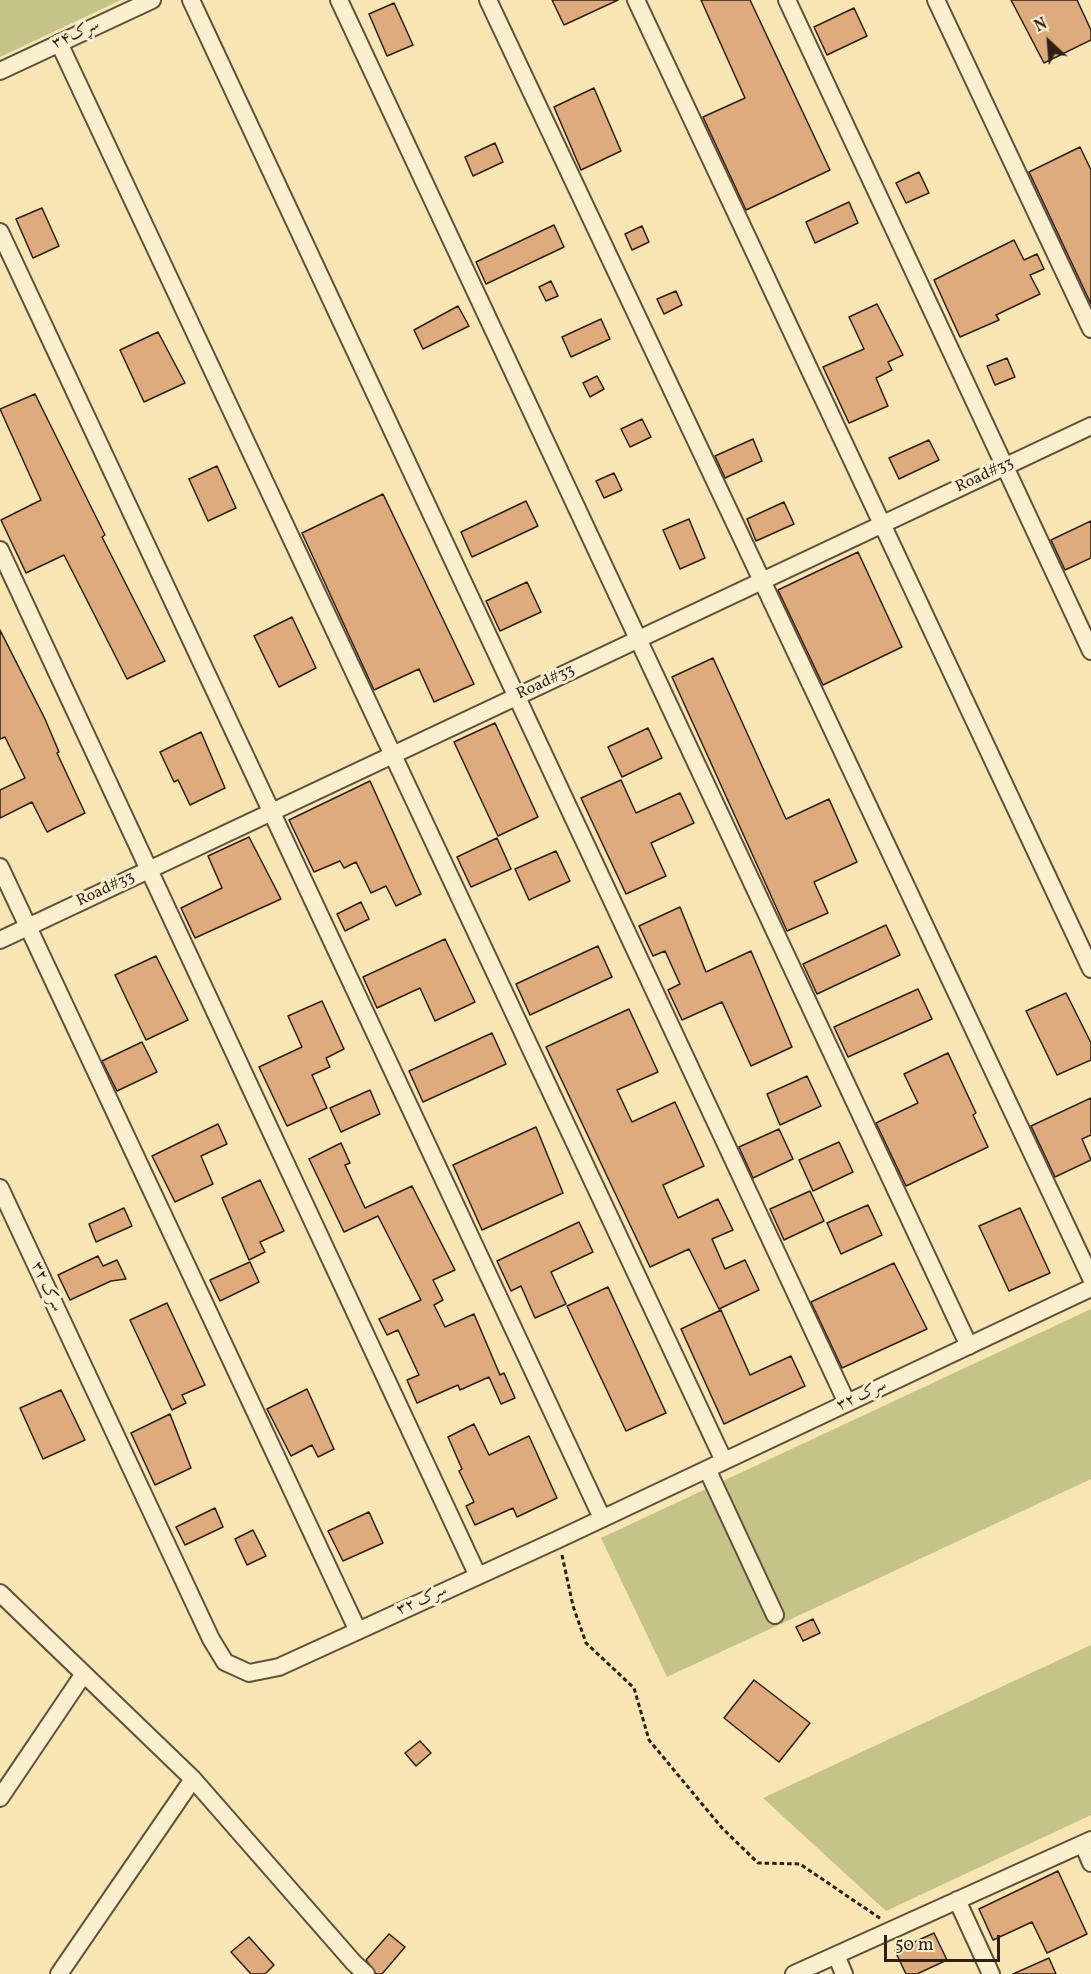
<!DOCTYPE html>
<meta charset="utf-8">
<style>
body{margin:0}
#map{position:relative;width:1091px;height:1974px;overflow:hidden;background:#f7e6b3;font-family:Vollkorn,serif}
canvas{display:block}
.north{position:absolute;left:1019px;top:12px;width:60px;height:60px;-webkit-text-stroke:4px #faefce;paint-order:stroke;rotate:334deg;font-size:16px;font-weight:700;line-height:24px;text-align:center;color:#311e14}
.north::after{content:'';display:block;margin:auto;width:21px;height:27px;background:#311e14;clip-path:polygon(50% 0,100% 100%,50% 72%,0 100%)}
.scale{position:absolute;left:884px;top:1935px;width:116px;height:27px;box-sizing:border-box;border:3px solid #311e14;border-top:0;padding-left:8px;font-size:18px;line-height:21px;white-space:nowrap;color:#311e14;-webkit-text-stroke:4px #faefce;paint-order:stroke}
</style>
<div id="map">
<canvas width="1091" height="1974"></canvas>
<div class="north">N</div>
<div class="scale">50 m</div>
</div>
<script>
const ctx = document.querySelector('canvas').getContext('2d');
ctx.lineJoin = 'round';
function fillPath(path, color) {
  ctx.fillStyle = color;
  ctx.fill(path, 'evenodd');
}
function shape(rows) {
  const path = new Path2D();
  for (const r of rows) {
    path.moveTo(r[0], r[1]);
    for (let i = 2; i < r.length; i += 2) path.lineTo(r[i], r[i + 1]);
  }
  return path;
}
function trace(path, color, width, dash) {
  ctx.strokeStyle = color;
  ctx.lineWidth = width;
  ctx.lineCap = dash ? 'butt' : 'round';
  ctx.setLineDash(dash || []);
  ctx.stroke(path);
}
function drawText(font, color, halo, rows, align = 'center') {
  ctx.font = font + ' Vollkorn,Amiri,serif';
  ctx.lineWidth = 6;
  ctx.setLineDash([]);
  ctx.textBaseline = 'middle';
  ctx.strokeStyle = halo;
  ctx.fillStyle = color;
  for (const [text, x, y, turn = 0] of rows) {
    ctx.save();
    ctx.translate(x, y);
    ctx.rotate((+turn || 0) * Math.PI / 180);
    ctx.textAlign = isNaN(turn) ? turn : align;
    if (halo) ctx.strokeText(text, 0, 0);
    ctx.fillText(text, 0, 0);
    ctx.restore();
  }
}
fillPath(shape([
 [0,0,121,0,0,57],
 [1091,1309,1091,1479,667,1677,601,1538],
 [1091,1645,1091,1815,886,1911,763,1798]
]), '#c4c388');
const building = shape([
 [552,0,618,0,564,25,552,0],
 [701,0,750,0,830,170,746,210,703,117,745,98,701,0],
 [1011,0,1077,0,1091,30,1091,40,1044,63,1011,0],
 [394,3,413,45,387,56,369,14,394,3],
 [854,8,867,36,827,55,814,27,854,8],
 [594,88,621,151,581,170,554,107,594,88],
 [495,143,503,162,473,176,465,157,495,143],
 [1080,147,1091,170,1091,304,1029,172,1080,147],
 [919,172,929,193,906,203,896,183,919,172],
 [849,202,858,223,815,243,806,222,849,202],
 [42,208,59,246,33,258,16,219,42,208],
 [554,225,564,247,486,284,476,262,554,225],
 [642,226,649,242,632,250,625,234,642,226],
 [1014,240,1024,260,1037,254,1044,269,1030,275,1040,294,996,315,999,320,960,337,934,280,1014,240],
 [551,281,558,296,546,301,539,287,551,281],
 [676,291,682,305,664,314,657,299,676,291],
 [877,304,903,355,888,362,892,370,876,378,888,406,849,423,823,367,864,349,849,317,877,304],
 [458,306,469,326,423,349,414,330,458,306],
 [601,319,610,339,571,357,562,337,601,319],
 [158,332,185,383,144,402,120,350,158,332],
 [1007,358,1015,377,995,385,987,366,1007,358],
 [597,376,604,389,590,397,583,383,597,376],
 [35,394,105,535,102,537,165,661,127,679,64,555,26,573,1,520,41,500,0,409,35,394],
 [642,419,651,437,630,447,621,429,642,419],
 [753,439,762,461,725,478,715,456,753,439],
 [929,440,939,460,899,479,889,458,929,440],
 [217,466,236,508,208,521,189,479,217,466],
 [614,473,622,490,604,498,596,481,614,473],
 [383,494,474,684,434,702,419,669,374,690,302,533,383,494],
 [526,501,538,526,472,557,461,532,526,501],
 [784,502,794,524,756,541,747,519,784,502],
 [689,519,705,558,680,569,663,530,689,519],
 [1091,521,1091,558,1065,570,1051,540,1091,521],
 [858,552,902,647,823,685,778,590,858,552],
 [527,582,541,612,500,631,486,601,527,582],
 [292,617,316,668,279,687,254,636,292,617],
 [0,630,45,719,59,752,57,753,85,813,47,832,32,802,0,818,0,790,25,778,5,737,0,739,0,630],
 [713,658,786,819,829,799,857,862,814,882,828,913,787,931,672,677,713,658],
 [495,723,538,817,498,836,454,742,495,723],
 [648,728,662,758,622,777,608,747,648,728],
 [201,732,225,788,190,805,178,780,174,782,160,752,201,732],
 [621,780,636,813,680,793,694,823,651,843,666,876,626,894,581,798,621,780],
 [370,781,421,894,396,906,386,886,371,893,356,862,344,868,340,861,314,872,289,820,370,781],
 [249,837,281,899,195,938,181,908,222,888,208,856,249,837],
 [497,838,511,869,471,887,457,857,497,838],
 [556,851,570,881,529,900,515,869,556,851],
 [361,902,369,919,345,931,337,914,361,902],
 [680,907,706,972,751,951,792,1047,751,1066,722,1002,682,1020,668,990,680,984,665,951,653,956,639,926,680,907],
 [886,925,900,955,817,994,803,964,886,925],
 [445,939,475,1002,435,1021,420,988,377,1008,363,977,445,939],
 [598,946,612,977,530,1015,516,984,598,946],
 [156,956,188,1020,146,1040,115,975,156,956],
 [918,989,932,1019,848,1057,834,1027,918,989],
 [1066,993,1091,1043,1091,1060,1057,1075,1026,1011,1066,993],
 [322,1001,344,1049,326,1058,330,1067,312,1075,327,1108,287,1126,259,1067,302,1047,288,1016,322,1001],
 [629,1009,658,1072,617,1090,632,1122,675,1102,704,1166,663,1185,678,1218,718,1199,733,1230,712,1239,725,1269,745,1260,759,1290,719,1309,689,1249,650,1267,546,1047,629,1009],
 [492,1033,506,1064,423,1102,409,1071,492,1033],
 [142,1042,157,1072,117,1091,102,1061,142,1042],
 [948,1053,976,1113,973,1115,988,1147,906,1186,876,1123,918,1103,904,1074,948,1053],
 [807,1076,821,1106,780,1125,767,1094,807,1076],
 [370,1090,380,1114,341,1132,330,1108,370,1090],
 [1091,1098,1091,1135,1082,1139,1091,1160,1055,1177,1031,1126,1091,1098],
 [218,1124,227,1144,201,1156,213,1184,175,1202,152,1156,218,1124],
 [536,1127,563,1193,482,1230,453,1165,536,1127],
 [779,1129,793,1159,753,1178,739,1147,779,1129],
 [839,1142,853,1172,813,1191,799,1160,839,1142],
 [341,1143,350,1163,345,1165,365,1208,412,1186,455,1270,433,1280,443,1300,434,1305,445,1327,474,1314,500,1375,504,1373,515,1398,501,1404,489,1377,460,1390,458,1385,417,1403,407,1380,419,1375,398,1330,387,1335,379,1319,421,1300,378,1216,344,1232,309,1159,341,1143],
 [260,1180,284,1231,260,1242,265,1252,249,1260,222,1198,260,1180],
 [810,1191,824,1221,784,1240,770,1209,810,1191],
 [868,1205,882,1235,841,1254,827,1223,868,1205],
 [124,1208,132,1226,96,1242,89,1224,124,1208],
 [1020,1208,1050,1273,1009,1291,979,1226,1020,1208],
 [579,1222,593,1252,551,1272,566,1304,535,1318,521,1286,511,1291,497,1261,579,1222],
 [98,1256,103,1266,117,1260,126,1279,111,1281,70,1300,58,1275,98,1256],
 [250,1262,259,1282,220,1301,210,1280,250,1262],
 [894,1263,927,1329,842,1368,811,1302,894,1263],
 [608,1287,666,1413,626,1431,567,1306,608,1287],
 [167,1303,205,1385,182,1395,186,1403,172,1410,130,1320,167,1303],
 [721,1310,750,1375,791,1356,805,1386,724,1424,681,1329,721,1310],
 [307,1389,334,1449,318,1457,312,1445,291,1456,267,1409,307,1389],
 [61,1390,85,1440,43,1459,20,1408,61,1390],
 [170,1414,191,1468,155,1485,131,1433,170,1414],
 [474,1424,489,1455,529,1436,557,1498,517,1517,513,1508,475,1525,466,1506,474,1502,459,1471,462,1469,448,1437,474,1424],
 [215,1508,223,1527,185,1545,176,1527,215,1508],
 [369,1512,383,1543,343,1561,328,1531,369,1512],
 [253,1530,266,1556,247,1565,235,1539,253,1530],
 [813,1619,820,1633,803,1641,796,1627,813,1619],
 [754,1680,810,1723,779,1762,724,1718,754,1680],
 [420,1741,431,1753,416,1766,405,1753,420,1741],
 [1058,1871,1087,1934,1047,1953,1032,1922,993,1940,979,1909,1058,1871],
 [934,1933,947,1960,917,1974,906,1974,895,1951,934,1933],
 [389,1934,405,1947,382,1974,376,1974,366,1960,389,1934],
 [249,1937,274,1965,265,1974,251,1974,231,1952,249,1937],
 [1049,1958,1056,1974,1013,1974,1049,1958]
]);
fillPath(building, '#ddab7c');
trace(building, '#311e14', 1.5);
const minor = shape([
 [191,0,847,1403],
 [339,0,969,1346],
 [488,0,1091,1278],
 [636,0,1091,969],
 [787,0,1091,651],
 [936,0,1091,329],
 [59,43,724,1461],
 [0,71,152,0],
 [0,232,602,1518],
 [0,550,478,1576],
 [0,867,358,1631],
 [0,940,1091,426],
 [0,1188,211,1639,225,1662,249,1673,279,1667,559,1539,1091,1288],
 [707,1469,775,1615],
 [0,1593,193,1779],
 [0,1798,83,1675],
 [1083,1844,1091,1863],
 [957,1900,991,1974],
 [836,1955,844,1974],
 [59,1974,193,1779,354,1963,366,1974],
 [794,1974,1091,1840]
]);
trace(minor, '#62503c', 20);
trace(shape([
 [562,1555,573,1606,586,1643,634,1688,649,1740,722,1828,758,1863,800,1864,881,1919]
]), '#311e14', 3, [4.5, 3]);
trace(minor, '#faefce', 16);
drawText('16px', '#311e14', '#faefce', [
 ["۳۴سړک",76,35,-25],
 ["Road#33",985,476,-25],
 ["Road#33",546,683,-25],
 ["Road#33",106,890,-25],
 ["سرک ۳۲",46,1287,65],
 ["سرک ۳۲",862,1396,-25],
 ["سرک ۳۲",422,1601,-24]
]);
</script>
